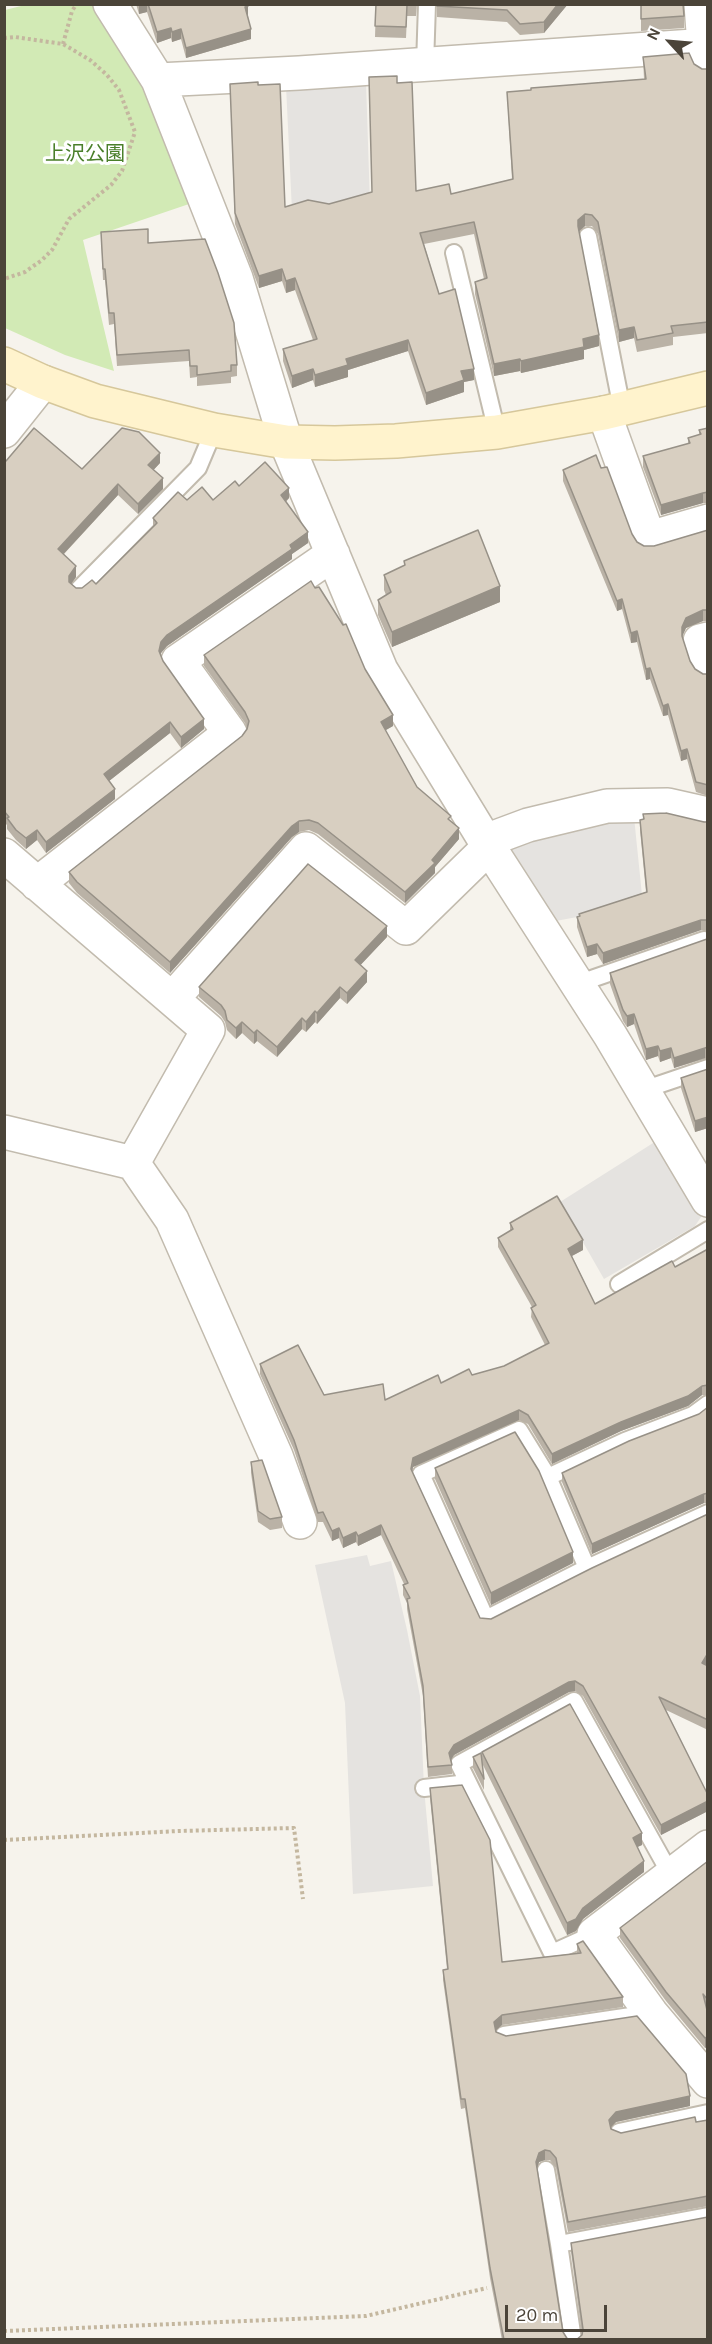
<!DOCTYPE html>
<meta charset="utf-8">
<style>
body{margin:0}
#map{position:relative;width:712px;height:2344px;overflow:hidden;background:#f6f3ec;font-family:Karla,sans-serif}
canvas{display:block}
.frame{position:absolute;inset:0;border:6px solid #4b4439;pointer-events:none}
.north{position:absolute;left:640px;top:12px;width:60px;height:60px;-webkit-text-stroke:4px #fff;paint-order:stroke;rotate:296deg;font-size:16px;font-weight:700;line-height:24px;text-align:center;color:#4b4439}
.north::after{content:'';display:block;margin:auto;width:21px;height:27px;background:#4b4439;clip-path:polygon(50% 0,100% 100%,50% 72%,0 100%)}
.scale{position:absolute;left:505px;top:2305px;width:102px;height:27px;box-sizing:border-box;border:3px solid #4b4439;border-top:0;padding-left:8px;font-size:18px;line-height:21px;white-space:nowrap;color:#4b4439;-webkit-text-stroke:4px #fff;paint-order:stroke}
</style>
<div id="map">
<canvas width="712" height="2344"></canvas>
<div class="frame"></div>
<div class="north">N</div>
<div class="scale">20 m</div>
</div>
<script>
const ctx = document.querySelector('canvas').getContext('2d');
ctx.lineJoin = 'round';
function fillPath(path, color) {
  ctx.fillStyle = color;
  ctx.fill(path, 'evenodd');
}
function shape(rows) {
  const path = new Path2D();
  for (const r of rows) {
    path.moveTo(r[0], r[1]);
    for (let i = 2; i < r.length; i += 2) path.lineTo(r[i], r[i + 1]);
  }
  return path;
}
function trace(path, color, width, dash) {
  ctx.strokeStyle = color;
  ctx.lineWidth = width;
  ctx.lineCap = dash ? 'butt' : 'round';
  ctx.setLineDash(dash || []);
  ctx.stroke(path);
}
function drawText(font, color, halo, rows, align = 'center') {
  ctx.font = font + ' Karla,"Noto Sans JP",sans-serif';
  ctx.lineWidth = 6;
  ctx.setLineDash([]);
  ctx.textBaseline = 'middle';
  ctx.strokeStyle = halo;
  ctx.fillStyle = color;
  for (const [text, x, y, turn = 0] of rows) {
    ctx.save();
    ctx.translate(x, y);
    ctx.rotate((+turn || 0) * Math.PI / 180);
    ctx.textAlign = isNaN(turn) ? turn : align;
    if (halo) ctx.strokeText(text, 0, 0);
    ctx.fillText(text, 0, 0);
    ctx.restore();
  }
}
fillPath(shape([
 [25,5,97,5,150,97,189,204,83,240,114,371,65,355,5,328,5,10]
]), '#d2eab5');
fillPath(shape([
 [366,82,370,204,292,211,286,86],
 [634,817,643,905,550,922,504,855,509,842],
 [661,1138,705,1211,695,1226,604,1279,560,1202],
 [367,1555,370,1566,391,1561,407,1630,420,1696,424,1788,433,1886,353,1894,345,1703,315,1565]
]), '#e5e3e0');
const lane = shape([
 [425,65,427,4],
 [588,236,622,409],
 [454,253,497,432],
 [79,589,198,468,214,430],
 [577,984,704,940],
 [643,1090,708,1068],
 [619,1284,708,1230],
 [519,1430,548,1477,587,1568,486,1619,421,1474,519,1430],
 [548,1477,625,1441,693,1415,708,1404],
 [587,1568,708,1513],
 [424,1788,468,1783],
 [594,1934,552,1953,459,1764,574,1701,671,1875],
 [504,2035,651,2013],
 [619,2132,708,2113],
 [546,2170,559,2244],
 [573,2340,559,2244,708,2216]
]);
const street = shape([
 [110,4,158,80,236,278,286,442,381,670,489,847,610,1035,708,1200],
 [701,4,704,46,708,63],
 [158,80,299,73,708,45],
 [604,413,649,538,708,521],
 [4,431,43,382],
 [708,639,700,641,708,666],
 [485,841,528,825,607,806,668,805,708,814],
 [4,855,208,1030,133,1163,4,1132],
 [37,884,230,733,178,661,333,554],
 [173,998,306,849,406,928,489,847],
 [133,1163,172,1220,276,1456,300,1522],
 [708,1847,594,1934,651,2013,708,2081]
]);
const secondary = shape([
 [4,364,43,382,95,401,214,430,286,442,335,443,396,441,497,432,604,413,708,388]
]);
trace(lane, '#c2bbae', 20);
trace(street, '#c2bbae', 36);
trace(secondary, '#d6c79b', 36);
trace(shape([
 [4,38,15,37,63,44,90,60,107,75,119,90,135,132,122,171,111,185,69,219,52,250,42,260,25,272,4,279],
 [63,44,72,11,76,5],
 [4,1840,179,1831,294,1828,303,1899],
 [4,2331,366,2316,487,2288]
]), '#c4b79f', 4, [3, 3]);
trace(lane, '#fff', 16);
trace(street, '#fff', 33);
trace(secondary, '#fff3cd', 33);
fillPath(shape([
 [136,4,248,4,248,16,251,39,186,58,181,39,172,42,171,38,157,43,147,12,139,14],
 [376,4,417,4,416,16,407,16,406,38,375,37],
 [437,4,568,4,544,33,520,35,507,22,437,17],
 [641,4,684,16,684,28,641,31],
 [643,57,694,64,702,69,708,69,708,333,673,337,673,345,637,352,634,338,619,342,598,234,592,226,585,226,579,232,599,346,584,350,584,359,521,373,520,371,494,376,475,294,475,282,484,279,474,234,424,244,439,294,474,380,464,382,464,392,426,405,408,351,348,370,348,377,315,387,313,380,292,388,283,361,283,349,313,340,295,290,286,293,282,281,259,288,235,224,230,84,258,85,285,207,329,204,372,192,397,83,416,191,451,194,512,179,507,92,644,79],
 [101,232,148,243,237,365,237,376,231,377,231,383,197,386,197,377,190,378,189,361,117,366,114,324,109,325,105,280,103,280],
 [708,428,708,503,703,503,661,515,643,467,643,456,688,444,688,438,699,435,699,430],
 [4,459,6,461,82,469,160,463,153,470,163,489,138,514,118,495,64,554,76,577,71,584,76,588,82,588,96,584,153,528,153,518,187,500,213,500,239,486,289,498,286,502,308,543,292,554,292,559,167,646,161,653,161,655,163,661,204,729,181,748,170,733,109,781,115,799,46,853,37,840,26,849,16,840,7,829,7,825,4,822],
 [563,470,632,534,637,542,644,546,654,546,708,530,708,621,703,621,686,628,682,636,690,661,695,669,703,674,708,674,708,796,696,792,687,759,681,761,668,715,663,716,650,679,646,680,637,642,631,643,622,609,617,611,563,481],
 [404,561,500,602,392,647,378,615,378,600,386,595,384,590,384,575,404,566],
 [204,655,365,669,393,726,385,730,417,787,451,821,459,839,435,867,435,873,405,903,318,834,309,830,299,832,292,837,170,973,77,893,69,883,69,872,242,736,247,729,245,723,204,666],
 [643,814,708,822,708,931,701,930,603,964,597,954,587,957,577,927,577,917,579,916,579,914,646,892,640,830,640,820,643,819],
 [387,937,360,965,367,982,347,1004,340,998,317,1024,315,1022,306,1032,302,1029,277,1057,257,1041,254,1044,242,1033,236,1039,227,1030,225,1022,221,1016,199,997,199,987],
 [707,939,708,1058,674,1068,671,1058,660,1062,658,1056,646,1060,634,1024,627,1027,623,1021,610,984,610,973],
 [708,1069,708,1128,695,1132,681,1088,681,1078],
 [510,1223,583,1250,572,1256,595,1304,675,1267,708,1249,708,1395,702,1395,688,1406,621,1431,552,1464,528,1424,519,1420,413,1467,412,1471,480,1618,491,1619,708,1514,708,1663,706,1665,708,1666,708,1730,666,1710,708,1795,708,1811,661,1835,583,1696,575,1691,569,1692,454,1755,451,1760,452,1765,452,1774,428,1777,423,1696,407,1609,407,1603,403,1595,403,1585,404,1584,381,1535,358,1546,356,1542,343,1548,339,1538,332,1541,323,1522,318,1522,294,1450,260,1374,260,1364,324,1395,385,1400,441,1383,472,1375,504,1366,545,1345,531,1317,532,1307,498,1247,498,1238,510,1231],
 [708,1407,708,1503,704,1503,592,1554,562,1482,562,1473,699,1414],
 [251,1462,282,1517,282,1528,270,1530,258,1522,251,1473],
 [435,1468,573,1563,491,1605,435,1479],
 [482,1752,642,1845,637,1847,644,1872,583,1919,576,1931,567,1935,482,1763],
 [473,1757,484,1779,484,1790,473,1768],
 [430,1788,502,1962,577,1953,577,1944,623,1997,623,2007,502,2025,496,2030,496,2032,690,2106,616,2122,611,2128,611,2129,621,2133,708,2120,708,2206,568,2232,556,2168,550,2160,545,2160,539,2162,537,2169,563,2332,568,2340,502,2340,490,2278,465,2108,461,2109,443,1980,443,1970,447,1969,430,1798],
 [708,1861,708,2010,706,2008,708,2014,708,2046,705,2048,666,2001,620,1938,620,1928],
 [708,2217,582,2335,571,2252,571,2243]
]), '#bab2a6');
fillPath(shape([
 [139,4,147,4,147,12,139,14],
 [558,4,568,4,544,33,544,22],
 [248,6,248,16,245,17,245,7],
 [171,28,171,38,157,43,157,32],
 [181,29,181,39,172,42,172,32],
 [251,29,251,39,186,58,186,48],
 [585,214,585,226,578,232,578,220],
 [282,269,282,281,259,288,259,276],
 [295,278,295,290,286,293,286,281],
 [634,327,634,338,619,342,619,330],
 [599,335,599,346,584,350,584,359,521,373,521,361,583,339],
 [408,340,408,351,348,370,348,377,315,387,315,375,346,359],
 [520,359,520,371,494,376,494,364],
 [313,369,313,380,292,388,292,376],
 [474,369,474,380,464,382,464,392,426,405,426,393,461,371],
 [160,453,160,463,148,476,148,465],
 [163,478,163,489,138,514,138,504],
 [118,484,118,495,58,560,58,549],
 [289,488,289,498,281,506,281,495],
 [703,493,703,503,661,515,661,505],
 [308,532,308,543,292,554,292,559,167,646,161,653,159,662,159,651,161,642,167,635],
 [76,566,76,577,69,587,69,576],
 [500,586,500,602,392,647,392,632],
 [622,599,622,609,617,611,617,601],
 [703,610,703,621,686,628,682,637,682,627,686,618],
 [637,631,637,642,631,643,631,633],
 [650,668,650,679,646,680,646,669],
 [668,704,668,715,663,716,663,706],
 [393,715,393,726,381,733,381,722],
 [204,719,204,729,181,748,181,737],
 [170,722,170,733,104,785,104,774],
 [687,749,687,759,681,761,681,751],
 [115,789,115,799,46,853,46,842],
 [299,821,299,832,292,837,170,973,170,962,292,826],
 [459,828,459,839,435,867,435,873,405,903,405,892],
 [37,830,37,840,26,849,26,838],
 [701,920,701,930,603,964,603,953],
 [387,926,387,937,355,971,355,960],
 [597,944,597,954,587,957,587,947],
 [367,971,367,982,347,1004,347,993],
 [340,987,340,998,317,1024,317,1013],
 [315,1011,315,1022,306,1032,306,1022],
 [634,1014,634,1024,627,1027,627,1016],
 [302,1018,302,1029,277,1057,277,1047],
 [242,1022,242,1033,236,1039,236,1028],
 [257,1030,257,1041,254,1044,254,1033],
 [658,1046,658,1056,646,1060,646,1049],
 [705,1047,705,1058,674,1068,674,1058],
 [671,1048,671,1058,660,1062,660,1051],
 [708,1117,708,1128,695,1132,695,1121],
 [583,1240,583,1250,568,1258,568,1249],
 [702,1386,702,1395,688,1406,621,1431,552,1464,552,1454,621,1422],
 [519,1410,519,1420,413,1467,411,1478,413,1458],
 [704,1494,704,1503,592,1554,592,1544],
 [381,1525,381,1535,358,1546,358,1536],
 [339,1528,339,1538,332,1541,332,1531],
 [356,1532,356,1542,343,1548,343,1538],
 [573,1552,573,1563,491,1605,491,1593],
 [708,1653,708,1663,702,1673,702,1663],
 [575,1681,575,1691,569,1692,454,1755,449,1763,449,1753,454,1745,569,1682],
 [708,1801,708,1811,661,1835,661,1825],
 [642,1833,642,1845,633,1849,633,1838],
 [644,1861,644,1872,583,1919,576,1931,567,1935,567,1923,583,1908],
 [502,2015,502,2025,494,2032,494,2022],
 [708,2036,708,2046,705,2048,705,2038],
 [690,2096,690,2106,616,2122,609,2129,609,2120,616,2112],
 [545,2150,545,2160,539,2162,536,2172,536,2162,539,2153]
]), '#979187');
const building = shape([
 [148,4,248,4,248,6,245,7,251,29,186,48,181,29,172,32,171,28,157,32,148,4],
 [376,4,416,4,407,5,406,27,375,26,376,4],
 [437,4,558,4,544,22,520,24,507,10,437,6,437,4],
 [641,4,683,4,684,16,641,19,641,4],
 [689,53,694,64,702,69,708,69,708,322,671,326,673,333,637,340,634,327,619,330,598,222,592,215,585,214,578,220,578,226,599,335,583,339,584,347,521,361,520,359,494,364,475,282,487,278,474,222,420,233,439,294,455,289,474,369,461,371,464,380,426,393,408,340,346,359,348,365,315,375,313,369,292,376,283,349,317,339,295,278,286,281,282,269,259,276,235,213,230,84,258,82,258,85,280,84,285,207,308,200,329,204,372,192,369,77,397,76,397,83,412,82,416,191,449,184,451,194,513,179,507,92,531,90,531,88,646,79,643,57,689,53],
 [148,229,148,243,205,239,218,273,234,323,237,365,231,365,231,371,197,375,197,366,190,366,189,350,117,355,114,313,109,313,105,269,103,269,101,232,148,229],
 [34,428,82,469,122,428,139,432,160,453,148,465,163,478,138,504,118,484,58,549,76,566,69,576,69,582,76,588,82,588,92,580,96,584,157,523,153,518,178,492,187,500,202,487,213,500,235,481,239,486,265,462,289,488,281,495,308,532,290,545,292,549,167,635,161,642,159,651,163,661,204,719,181,737,170,722,104,774,115,789,46,842,37,830,26,838,16,830,7,818,9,817,4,811,4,459,6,461,34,428],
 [708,428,708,492,703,493,661,505,643,456,690,443,688,438,701,434,699,430,708,428],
 [596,455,601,468,607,467,632,534,637,542,644,546,654,546,708,530,708,610,703,610,686,618,682,627,682,636,690,661,695,669,703,674,708,674,708,785,696,782,687,749,681,751,668,704,663,706,650,668,646,669,637,631,631,633,622,599,617,601,563,470,596,455],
 [478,530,500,586,392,632,378,600,391,592,384,575,405,565,404,561,478,530],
 [311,581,315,588,319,587,343,625,346,624,365,669,393,715,381,722,417,787,451,816,448,819,459,828,432,860,435,863,405,892,318,823,309,820,299,821,292,826,170,962,77,882,69,872,242,736,247,729,249,721,245,712,204,655,311,581],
 [666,813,704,822,708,822,708,920,701,920,603,953,597,944,587,947,577,917,580,916,579,914,647,892,640,820,644,819,643,814,666,813],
 [308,864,387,926,355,960,367,971,347,993,340,987,317,1013,315,1011,306,1022,302,1018,277,1047,257,1030,254,1033,242,1022,236,1028,227,1020,225,1011,221,1005,199,987,308,864],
 [707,939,708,1047,674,1058,671,1048,660,1051,658,1046,646,1049,634,1014,627,1016,623,1010,610,973,707,939],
 [708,1069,708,1117,695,1121,681,1078,708,1069],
 [557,1196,583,1240,568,1249,595,1304,672,1261,675,1267,708,1249,708,1385,702,1386,688,1396,621,1422,552,1454,528,1415,519,1410,413,1458,411,1469,480,1618,491,1619,592,1568,708,1514,708,1653,702,1663,708,1666,708,1720,659,1697,708,1795,708,1801,661,1825,583,1686,575,1681,569,1682,454,1745,449,1753,452,1765,428,1767,423,1686,407,1599,410,1598,403,1585,408,1583,381,1525,358,1536,356,1532,343,1538,339,1528,332,1531,323,1512,318,1513,294,1440,260,1364,298,1345,324,1395,383,1384,385,1400,438,1375,441,1383,469,1369,472,1375,504,1366,549,1343,531,1308,536,1305,498,1238,513,1229,510,1223,557,1196],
 [708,1407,708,1493,704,1494,592,1544,562,1473,629,1441,699,1414,708,1407],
 [515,1432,539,1471,573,1552,491,1593,435,1468,515,1432],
 [262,1460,282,1517,270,1519,258,1511,251,1462,262,1460],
 [570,1704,642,1833,633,1838,644,1861,583,1908,576,1919,567,1923,482,1752,570,1704],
 [481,1753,484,1779,473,1757,481,1753],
 [462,1785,490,1840,502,1962,581,1953,577,1944,583,1941,623,1997,502,2015,494,2022,496,2032,506,2036,637,2016,686,2074,690,2096,616,2112,609,2120,611,2129,621,2133,695,2117,696,2122,708,2120,708,2196,568,2222,556,2158,550,2151,545,2150,539,2153,536,2162,563,2332,568,2340,504,2340,490,2268,465,2099,461,2099,443,1970,448,1969,430,1788,462,1785],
 [708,1861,708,2000,703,1994,708,2014,708,2036,705,2038,666,1992,620,1928,708,1861],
 [708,2217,708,2340,576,2340,582,2335,583,2329,571,2243,708,2217]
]);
fillPath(building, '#d8cfc1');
trace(building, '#979187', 1.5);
drawText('20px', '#4a7f2a', '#fff', [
 ["上沢公園",85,154]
]);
</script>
